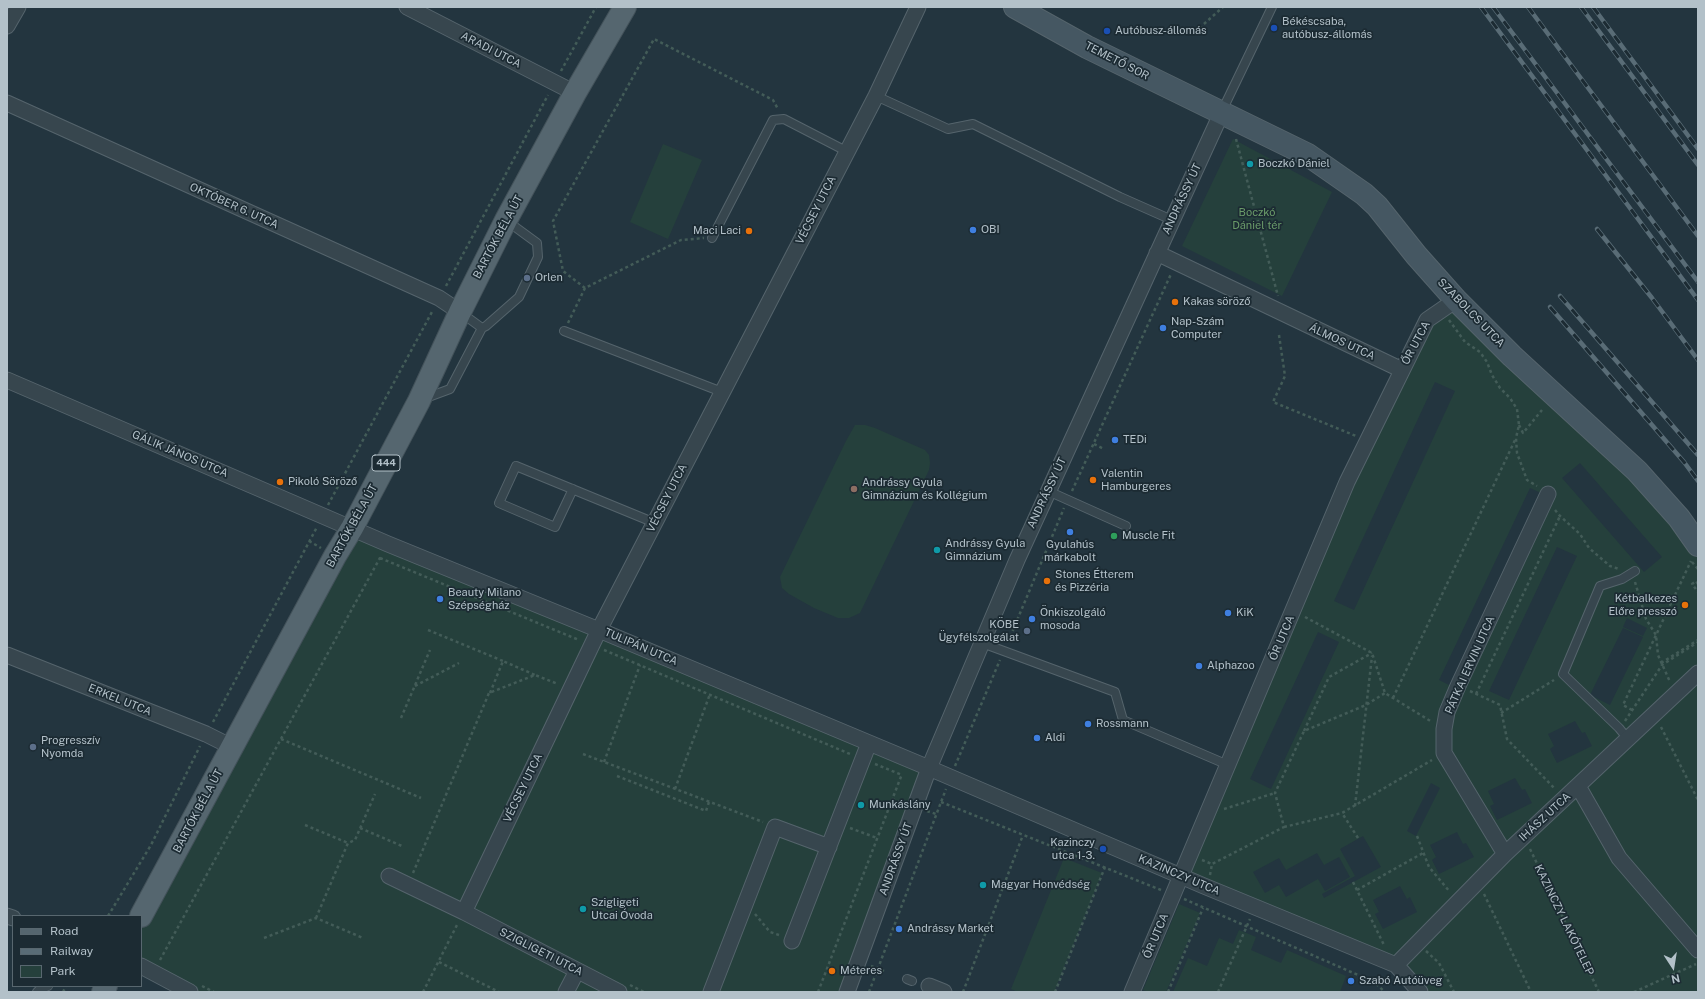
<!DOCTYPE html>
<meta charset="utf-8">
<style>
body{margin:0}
#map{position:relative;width:1705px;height:999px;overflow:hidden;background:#23353f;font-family:"Public Sans",sans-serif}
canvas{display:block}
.frame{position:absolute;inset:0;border:8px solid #b3c1c9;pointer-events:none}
.legend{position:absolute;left:12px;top:915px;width:130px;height:72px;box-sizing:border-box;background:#1c2b33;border:1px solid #58676f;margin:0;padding:5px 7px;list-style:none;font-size:12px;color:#b3c1c9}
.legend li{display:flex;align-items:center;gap:8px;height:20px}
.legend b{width:20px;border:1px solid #58676f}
.north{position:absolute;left:1653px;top:947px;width:40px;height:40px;-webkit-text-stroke:3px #1c2b33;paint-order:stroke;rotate:168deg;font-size:11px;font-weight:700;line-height:16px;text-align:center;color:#b3c1c9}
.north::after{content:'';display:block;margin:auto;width:14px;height:18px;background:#b3c1c9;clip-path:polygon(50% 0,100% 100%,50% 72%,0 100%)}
</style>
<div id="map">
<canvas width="1705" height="999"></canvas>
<div class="frame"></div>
<ul class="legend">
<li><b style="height:5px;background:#55666f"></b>Road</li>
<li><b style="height:5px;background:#596c76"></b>Railway</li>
<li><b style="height:11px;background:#25403c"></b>Park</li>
</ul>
<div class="north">N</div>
</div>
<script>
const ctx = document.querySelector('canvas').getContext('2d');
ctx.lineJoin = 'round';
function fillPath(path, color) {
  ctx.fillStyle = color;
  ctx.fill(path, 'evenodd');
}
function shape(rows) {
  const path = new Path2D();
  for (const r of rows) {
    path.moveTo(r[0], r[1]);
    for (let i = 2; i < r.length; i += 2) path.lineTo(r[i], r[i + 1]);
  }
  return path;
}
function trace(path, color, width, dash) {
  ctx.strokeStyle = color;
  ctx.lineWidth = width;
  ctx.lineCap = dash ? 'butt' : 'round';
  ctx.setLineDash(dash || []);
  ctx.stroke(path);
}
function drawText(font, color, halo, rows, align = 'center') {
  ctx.font = font + ' "Public Sans",sans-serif';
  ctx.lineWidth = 3.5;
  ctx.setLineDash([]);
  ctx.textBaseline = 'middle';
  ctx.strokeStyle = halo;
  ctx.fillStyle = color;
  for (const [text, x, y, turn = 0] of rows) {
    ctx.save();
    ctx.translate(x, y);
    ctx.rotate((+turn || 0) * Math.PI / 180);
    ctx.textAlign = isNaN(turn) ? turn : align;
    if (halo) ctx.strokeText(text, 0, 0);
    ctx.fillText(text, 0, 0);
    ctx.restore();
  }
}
fillPath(shape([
 [1233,139,1332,192,1282,296,1182,246],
 [663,144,702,160,668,239,630,222],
 [1455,303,1698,548,1698,670,1396,963,1183,875,1297,606,1428,321],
 [1435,382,1455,391,1354,610,1334,601],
 [1580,463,1662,557,1644,572,1562,478],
 [1530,488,1541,493,1451,686,1439,680],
 [1557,547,1577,556,1509,700,1489,691],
 [1627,618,1647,628,1643,636,1623,627],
 [1623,628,1643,637,1610,705,1590,695],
 [1318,632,1339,642,1271,789,1250,779],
 [1575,721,1582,733,1585,732,1592,746,1557,763,1550,749,1554,746,1548,734],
 [1515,778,1522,790,1525,789,1532,803,1497,820,1490,806,1494,804,1488,791],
 [1431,783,1440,788,1416,836,1407,831],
 [1457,832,1463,844,1466,843,1474,857,1439,874,1432,860,1436,857,1430,845],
 [1363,836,1381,867,1324,898,1322,894,1355,876,1340,849],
 [1317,853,1324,865,1339,857,1350,877,1325,891,1318,879,1286,897,1279,885,1265,893,1253,872,1279,858,1286,870],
 [1400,886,1407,899,1410,897,1417,912,1383,929,1375,914,1379,912,1373,900],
 [855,425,865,425,875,428,925,450,929,455,930,463,929,470,860,613,849,618,838,618,814,608,789,594,782,588,780,577,846,441],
 [356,532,927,769,845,992,194,992,141,964,141,926],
 [1698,676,1698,992,1423,992,1400,965],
 [1064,858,1102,873,1054,992,1018,992,1011,989],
 [1179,904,1200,913,1166,992,1149,992,1143,990],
 [1239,930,1256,937,1251,950,1281,963,1287,950,1346,976,1340,992,1173,992,1188,958,1207,966,1219,938,1233,944]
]), '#25403c');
const lane = shape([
 [876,96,948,129,973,124,1120,197,1172,220],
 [1221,113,1272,7],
 [712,238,773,120,784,119,846,151],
 [460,312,482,328,486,326,519,297,538,257,537,243,507,221],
 [564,331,722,392],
 [423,399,450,389,482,328],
 [573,489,555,527,499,503,516,466,655,523],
 [1048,491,1126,526],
 [982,643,1115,692,1123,720,1228,765],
 [1628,739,1619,728,1563,674,1600,586,1622,579,1635,571],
 [907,979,912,981],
 [37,992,39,990,48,986]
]);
const street = shape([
 [407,7,575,93],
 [7,26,18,7],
 [7,103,439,298,460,312],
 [1157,253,1402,370],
 [7,380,388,544,599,630,929,768,1204,886,1396,965,1420,992],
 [7,655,206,734,232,747],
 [1578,786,1619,858,1698,950],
 [1505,854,1444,753,1444,729,1447,712,1458,686,1548,494],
 [389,876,464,912,619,992],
 [464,912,599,630,876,96,918,7],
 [7,916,13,918],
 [792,941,869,743],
 [1396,965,1505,854,1698,673],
 [141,966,190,992],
 [929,986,944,992],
 [566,992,577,971],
 [711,992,775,827,829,847],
 [847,992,929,768,1017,560,1221,114],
 [1132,992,1347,482,1427,320,1456,300]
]);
const secondary = shape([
 [1015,7,1087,47,1308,155,1364,194,1377,206,1416,255,1456,300,1512,356,1637,471,1679,518,1698,545]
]);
const primary = shape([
 [141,916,335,556,352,528,419,401,460,312,506,220,575,93,625,7],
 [103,992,106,986]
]);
trace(lane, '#55646c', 10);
trace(street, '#55646c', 17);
trace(secondary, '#55646c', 24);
trace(primary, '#43525a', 24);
trace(shape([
 [1195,32,1223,7],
 [561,71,596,7],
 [1236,139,1278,296],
 [446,286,548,95],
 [585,288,563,271,553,221,654,39,773,100,778,109],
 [1449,320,1465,342,1480,352,1487,362,1492,375,1500,388,1510,398,1517,409,1519,425,1516,438,1517,453,1527,480,1537,486],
 [568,323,585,288,681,240,704,238],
 [1279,335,1285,376,1273,402,1356,436],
 [1519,425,1523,433,1542,410],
 [1094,444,1104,449],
 [1072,491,1171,274],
 [328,505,433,310],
 [1555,510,1560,516,1580,534,1589,548,1610,566,1619,569],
 [309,541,321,548],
 [380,558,579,640],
 [1692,562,1698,569],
 [1635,582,1646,619,1656,635,1658,655,1670,682],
 [1698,584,1696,581,1692,584,1698,592],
 [1305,617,1372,653,1385,693,1432,722],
 [428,630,503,661],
 [1008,642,1064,508],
 [604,650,850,754],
 [1661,663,1698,640],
 [415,686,459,663],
 [1470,691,1500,705,1507,739,1555,789],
 [490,693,503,661,535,675],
 [1476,694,1560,516],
 [1393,698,1516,438],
 [1632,710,1623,705,1691,561],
 [1501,713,1554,680],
 [401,718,430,650],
 [1625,721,1662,665,1698,642],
 [213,722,317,527],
 [1661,727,1698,800],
 [1304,731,1329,677,1372,653],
 [281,739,421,798],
 [583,754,763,822],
 [604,762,640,665],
 [875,764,902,775],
 [955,766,1000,660],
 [617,776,706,811,709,802],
 [675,789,710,694],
 [892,799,903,803],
 [941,802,1161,890],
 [1355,806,1372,656],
 [1224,809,1275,793],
 [927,811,936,814],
 [305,825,348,843],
 [1284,827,1342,813],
 [360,828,402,846],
 [850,828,877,838],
 [1417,836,1429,867,1450,892],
 [1358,838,1342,813,1432,760],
 [1530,849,1599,992],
 [1202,860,1212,864],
 [413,873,489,693,535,675,558,684],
 [1210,875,1212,864,1284,827,1275,793,1304,731,1366,705,1385,693],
 [1353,882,1384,945],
 [1357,890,1423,853],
 [1484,894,1531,992],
 [1184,899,1374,982,1385,992],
 [755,914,770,932,779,935],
 [108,916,151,845,200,746],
 [316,918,348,843,355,840,375,794],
 [264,938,316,918,363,938],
 [1426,951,1439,963,1454,992],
 [160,960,381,556],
 [439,962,499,992],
 [871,966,884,971],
 [630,985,644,992],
 [202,986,214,992],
 [63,992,66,986],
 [423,992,458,923],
 [818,992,902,774],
 [869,992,946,789],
 [963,992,1023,835],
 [1055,992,1105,867],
 [1168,992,1203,908],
 [1218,992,1250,919],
 [1634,992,1696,964]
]), '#435c58', 2.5, [3, 3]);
trace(lane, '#37464e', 8);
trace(street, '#37464e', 15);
trace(secondary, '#455762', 22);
trace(primary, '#55666f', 22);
const rail = shape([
 [1481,7,1698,300],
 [1493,7,1698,282],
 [1528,7,1698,236],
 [1581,7,1698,165],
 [1593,7,1698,149],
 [1597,229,1652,298,1698,360],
 [1560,296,1698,455],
 [1550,307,1684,462,1698,481]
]);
trace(rail, '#596c76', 4.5);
trace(rail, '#1c2b33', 3, [9]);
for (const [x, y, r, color] of [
 [1274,28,4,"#1a4fb4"],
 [1107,31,4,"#1a4fb4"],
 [1250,164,4,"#0f9aa8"],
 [973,230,4,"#3f7fe0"],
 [749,231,4,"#e8710a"],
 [527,278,4,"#5c6f8a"],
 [1175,302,4,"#e8710a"],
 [1163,328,4,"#3f7fe0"],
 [1115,440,4,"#3f7fe0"],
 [1093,480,4,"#e8710a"],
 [280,482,4,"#e8710a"],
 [854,489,4,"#8d6e63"],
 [1070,532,4,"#3f7fe0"],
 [1114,536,4,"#2e9e5b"],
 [937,550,4,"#0f9aa8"],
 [1047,581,4,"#e8710a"],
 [440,599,4,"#3f7fe0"],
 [1685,605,4,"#e8710a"],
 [1228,613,4,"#3f7fe0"],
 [1032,619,4,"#3f7fe0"],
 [1027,631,4,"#5c6f8a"],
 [1199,666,4,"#3f7fe0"],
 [1088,724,4,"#3f7fe0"],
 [1037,738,4,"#3f7fe0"],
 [33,747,4,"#5c6f8a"],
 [861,805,4,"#0f9aa8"],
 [1103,849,4,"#1a4fb4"],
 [983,885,4,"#0f9aa8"],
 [583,909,4,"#0f9aa8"],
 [899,929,4,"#3f7fe0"],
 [832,971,4,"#e8710a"],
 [1351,981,4,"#3f7fe0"]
]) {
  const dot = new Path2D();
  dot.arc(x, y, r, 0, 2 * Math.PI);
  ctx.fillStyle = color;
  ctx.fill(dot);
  trace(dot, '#1c2b33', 1.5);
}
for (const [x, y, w] of [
 [386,463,28]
]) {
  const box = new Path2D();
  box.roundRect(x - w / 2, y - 8, w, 16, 3);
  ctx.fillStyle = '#1c2b33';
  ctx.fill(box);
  trace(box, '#b3c1c9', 1);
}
drawText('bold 10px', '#b3c1c9', null, [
 ["444",386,463]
]);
drawText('11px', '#b3c1c9', '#1c2b33', [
 ["Békéscsaba,",1282,22],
 ["autóbusz-állomás",1282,35],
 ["Autóbusz-állomás",1115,31],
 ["Boczkó Dániel",1258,164],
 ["OBI",981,230],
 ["Maci Laci",741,231,"right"],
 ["Orlen",535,278],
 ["Kakas söröző",1183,302],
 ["Nap-Szám",1171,322],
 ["Computer",1171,335],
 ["TEDi",1123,440],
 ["Valentin",1101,474],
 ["Hamburgeres",1101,487],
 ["Pikoló Söröző",288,482],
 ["Andrássy Gyula",862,483],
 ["Gimnázium és Kollégium",862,496],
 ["Muscle Fit",1122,536],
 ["Andrássy Gyula",945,544],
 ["Gimnázium",945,557],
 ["Gyulahús",1070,545,"center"],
 ["márkabolt",1070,558,"center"],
 ["Stones Étterem",1055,575],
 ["és Pizzéria",1055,588],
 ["Beauty Milano",448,593],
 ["Szépségház",448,606],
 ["Kétbalkezes",1677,599,"right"],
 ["Előre presszó",1677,612,"right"],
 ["Önkiszolgáló",1040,613],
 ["mosoda",1040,626],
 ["KiK",1236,613],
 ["KÖBE",1019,625,"right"],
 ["Ügyfélszolgálat",1019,638,"right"],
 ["Alphazoo",1207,666],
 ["Rossmann",1096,724],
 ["Aldi",1045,738],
 ["Progresszív",41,741],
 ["Nyomda",41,754],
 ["Munkáslány",869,805],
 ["Kazinczy",1095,843,"right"],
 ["utca 1-3.",1095,856,"right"],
 ["Magyar Honvédség",991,885],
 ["Szigligeti",591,903],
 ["Utcai Óvoda",591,916],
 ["Andrássy Market",907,929],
 ["Méteres",840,971],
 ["Szabó Autóüveg",1359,981]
], 'left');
drawText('11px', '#b3c1c9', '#1c2b33', [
 ["ARADI UTCA",491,50,27],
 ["TEMETŐ SOR",1117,61,27],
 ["ANDRÁSSY ÚT",1182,199,-65],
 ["OKTÓBER 6. UTCA",234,206,24],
 ["VÉCSEY UTCA",816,210,-63],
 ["BARTÓK BÉLA ÚT",498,237,-62],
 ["SZABOLCS UTCA",1471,313,46],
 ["ÁLMOS UTCA",1342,342,25],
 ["ŐR UTCA",1416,343,-62],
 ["GÁLIK JÁNOS UTCA",180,454,23],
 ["ANDRÁSSY ÚT",1047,493,-65],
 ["VÉCSEY UTCA",667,498,-63],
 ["BARTÓK BÉLA ÚT",352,526,-61],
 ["ŐR UTCA",1282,638,-67],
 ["TULIPÁN UTCA",641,647,23],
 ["PÁTKAI ERVIN UTCA",1470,665,-66],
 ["ERKEL UTCA",120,700,22],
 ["VÉCSEY UTCA",523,788,-64],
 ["BARTÓK BÉLA ÚT",198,811,-62],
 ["IHÁSZ UTCA",1545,817,-43],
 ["ANDRÁSSY ÚT",896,859,-70],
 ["KAZINCZY UTCA",1179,875,23],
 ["KAZINCZY LAKÓTELEP",1564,920,64],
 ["ŐR UTCA",1156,936,-67],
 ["SZIGLIGETI UTCA",541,952,27]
]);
drawText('11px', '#6a9b69', '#1c2b33', [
 ["Boczkó",1257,213],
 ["Dániel tér",1257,226]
]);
</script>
